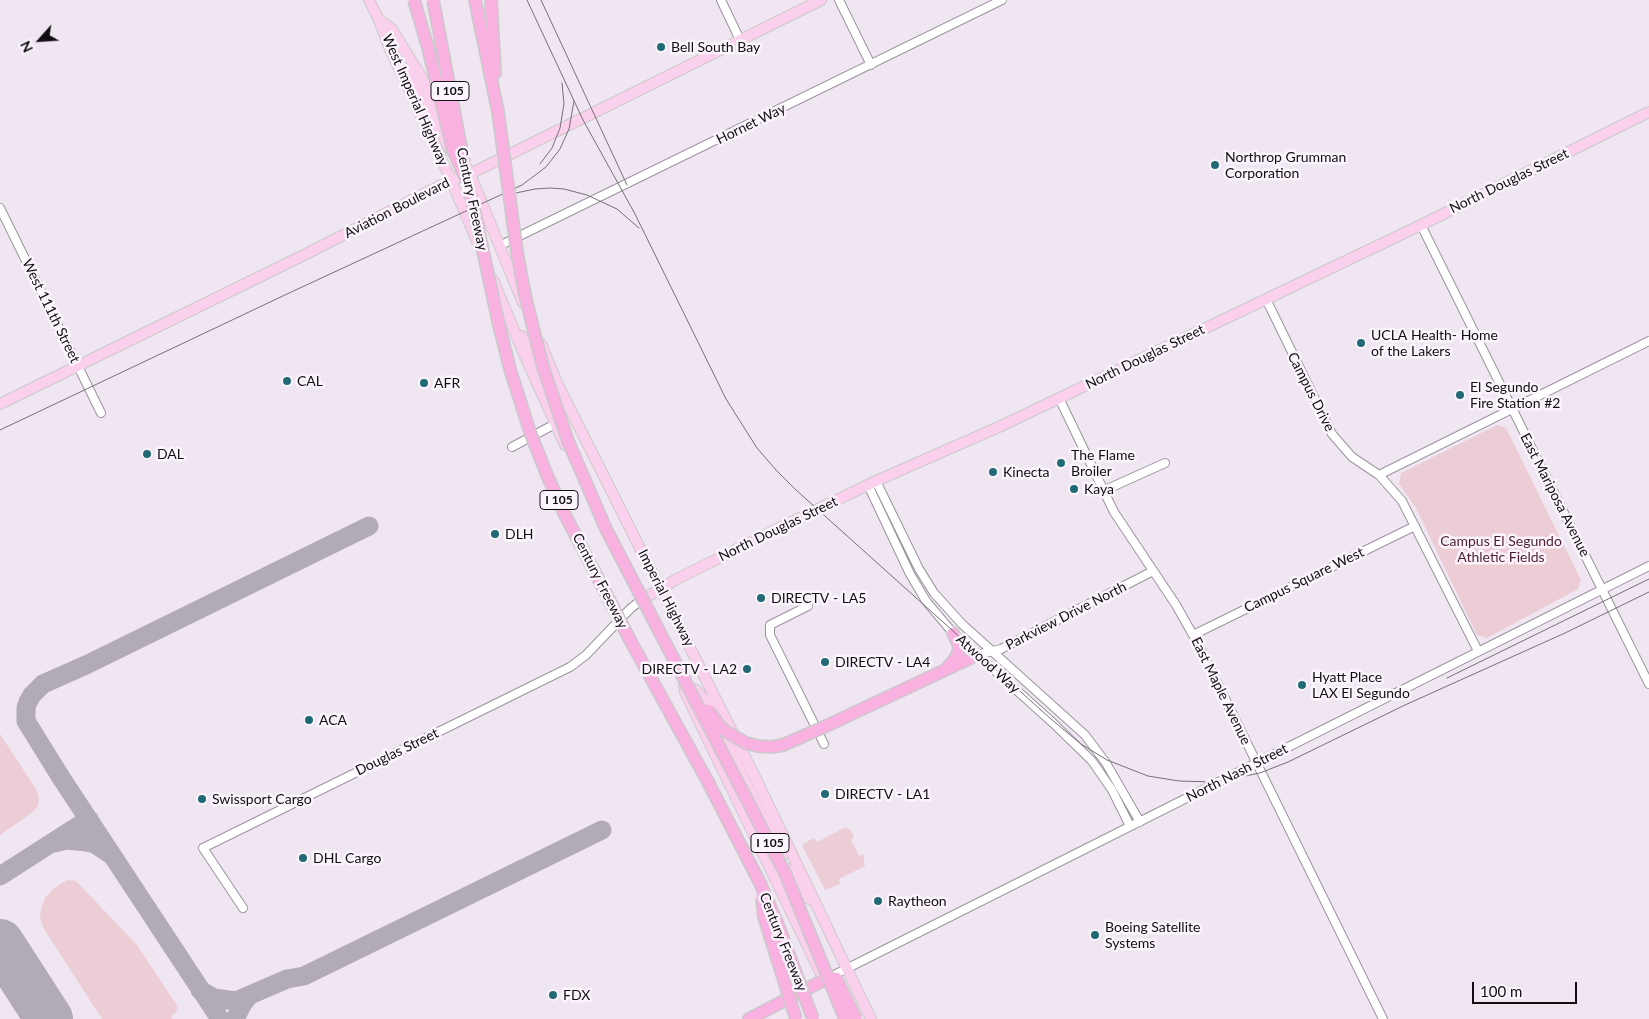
<!DOCTYPE html>
<style>
body{margin:0}
#map{position:relative;width:1649px;height:1019px;overflow:hidden;background:#efe6f2;font-family:Lato,sans-serif}
canvas{display:block}
.north{position:absolute;left:15px;top:15px;width:50px;height:50px;-webkit-text-stroke:4px #fbf4fd;paint-order:stroke;rotate:244deg;font-size:14px;font-weight:700;line-height:20px;text-align:center;color:#120e12}
.north::after{content:'';display:block;margin:auto;width:18px;height:22px;background:#120e12;clip-path:polygon(50% 0,100% 100%,50% 72%,0 100%)}
.scale{position:absolute;left:1472px;top:982px;width:105px;height:22px;box-sizing:border-box;border:2px solid #120e12;border-top:0;padding-left:6px;font-size:15px;line-height:18px;white-space:nowrap;color:#120e12;-webkit-text-stroke:4px #fbf4fd;paint-order:stroke}
</style>
<div id="map">
<canvas width="1649" height="1019"></canvas>
<div class="north">N</div>
<div class="scale">100 m</div>
</div>
<script>
const ctx = document.querySelector('canvas').getContext('2d');
ctx.lineJoin = 'round';
function fillPath(path, color) {
  ctx.fillStyle = color;
  ctx.fill(path, 'evenodd');
}
function shape(rows) {
  const path = new Path2D();
  for (const r of rows) {
    path.moveTo(r[0], r[1]);
    for (let i = 2; i < r.length; i += 2) path.lineTo(r[i], r[i + 1]);
  }
  return path;
}
function trace(path, color, width, dash) {
  ctx.strokeStyle = color;
  ctx.lineWidth = width;
  ctx.lineCap = dash ? 'butt' : 'round';
  ctx.setLineDash(dash || []);
  ctx.stroke(path);
}
function drawText(font, color, halo, rows, align = 'center') {
  ctx.font = font + ' Lato,sans-serif';
  ctx.lineWidth = 5;
  ctx.setLineDash([]);
  ctx.textBaseline = 'middle';
  ctx.strokeStyle = halo;
  ctx.fillStyle = color;
  for (const [text, x, y, turn = 0] of rows) {
    ctx.save();
    ctx.translate(x, y);
    ctx.rotate((+turn || 0) * Math.PI / 180);
    ctx.textAlign = isNaN(turn) ? turn : align;
    if (halo) ctx.strokeText(text, 0, 0);
    ctx.fillText(text, 0, 0);
    ctx.restore();
  }
}
fillPath(shape([
 [1497,425,1506,428,1581,580,1578,589,1487,638,1477,635,1416,508,1399,484,1401,473],
 [0,734,36,789,39,797,38,805,34,811,0,835],
 [846,827,852,832,854,837,851,840,859,856,863,854,865,866,839,879,840,884,825,890,803,847,803,844,814,838,817,842],
 [67,880,76,881,137,945,178,1007,176,1012,171,1016,173,1019,102,1019,44,929,40,919,41,909,45,898,53,889]
]), '#edcdd5');
trace(shape([
 [54,843,67,840,86,842,95,844,110,854],
 [0,876,89,819],
 [0,942,4,949],
 [200,990,214,998,236,1001,287,979,304,976,602,830],
 [220,1019,60,776,26,721,26,708,28,702,32,695,43,684,86,665,369,526],
 [235,1019,242,1005,249,996]
]), '#b2aab4', 19);
trace(shape([
 [0,943,49,1019]
]), '#b2aab4', 48);
const minor = shape([
 [721,0,740,40],
 [839,0,871,65],
 [0,208,101,413],
 [1421,225,1649,684],
 [499,246,1002,0],
 [1266,299,1332,434,1352,457,1379,475,1402,501,1478,651],
 [1059,398,1114,512,1176,605,1197,642,1383,1019],
 [512,447,555,424],
 [1379,475,1649,341],
 [876,481,919,569,934,593,962,624,1085,735,1106,763,1140,822],
 [868,485,910,574,926,601,953,633,1053,723,1092,761,1112,790,1130,826],
 [1103,491,1165,463],
 [808,606,770,625,770,635,824,744],
 [1193,635,1415,526],
 [977,655,1001,649,1153,571],
 [243,908,203,848,570,667,586,655,630,609,640,601],
 [830,977,1649,566]
]);
const major = shape([
 [369,0,379,20,390,49,451,180,479,246],
 [379,20,391,28,422,78,442,115],
 [407,71,451,151],
 [468,169,523,303],
 [493,280,524,354,565,445],
 [522,336,541,372],
 [541,344,557,383,756,779,871,1019],
 [0,404,304,255,451,180,470,174,821,0],
 [640,601,675,580,783,526,876,481,1001,426,1421,225,1649,112],
 [684,686,696,690,706,701,782,856],
 [685,692,820,972],
 [788,869,804,897,815,901]
]);
const highway = shape([
 [475,0,498,112],
 [491,0,495,73],
 [947,668,955,659,958,653,959,646,953,633],
 [824,727,977,655],
 [708,782,760,883],
 [749,1019,824,980]
]);
trace(minor, '#9c939f', 10);
trace(major, '#cbcacb', 12);
trace(highway, '#cbcacb', 14);
trace(minor, '#fff', 8);
trace(major, '#fbd0ec', 10);
trace(highway, '#f8b1e0', 11);
trace(shape([
 [527,0,583,120,635,214,726,399,757,448,776,470,796,490,1051,719,1081,744,1107,760,1148,776,1179,781,1216,782,1260,773,1288,762,1405,705,1565,633,1649,592],
 [541,0,627,185],
 [540,164,552,148,560,128,564,104,562,83],
 [516,193,535,189,550,188,564,189,587,195,617,209,639,228],
 [0,430,287,294,522,185,546,167,560,149,569,129,574,101],
 [1447,678,1649,579]
]), '#756f77', 1);
const highwayBridge = shape([
 [414,0,428,48,453,150,467,181],
 [433,0,464,163],
 [498,112,517,252,525,295,543,367,568,441,606,529,785,873,845,1019],
 [471,195,498,321,510,369,530,432,547,475,564,513,630,640,708,782],
 [708,710,722,729,746,743,758,746,771,747,783,745,824,727],
 [760,883,778,925,813,1019],
 [762,898,764,917,796,1019],
 [836,978,856,1019]
]);
trace(highwayBridge, '#cbcacb', 14, []);
trace(highwayBridge, '#f8b1e0', 11);
for (const [x, y, r, color] of [
 [661,47,5,"#206975"],
 [1215,165,5,"#206975"],
 [1361,343,5,"#206975"],
 [287,381,5,"#206975"],
 [424,383,5,"#206975"],
 [1460,395,5,"#206975"],
 [147,454,5,"#206975"],
 [1061,463,5,"#206975"],
 [993,472,5,"#206975"],
 [1074,489,5,"#206975"],
 [495,534,5,"#206975"],
 [761,598,5,"#206975"],
 [825,662,5,"#206975"],
 [747,669,5,"#206975"],
 [1302,685,5,"#206975"],
 [309,720,5,"#206975"],
 [825,794,5,"#206975"],
 [202,799,5,"#206975"],
 [303,858,5,"#206975"],
 [878,901,5,"#206975"],
 [1095,935,5,"#206975"],
 [553,995,5,"#206975"]
]) {
  const dot = new Path2D();
  dot.arc(x, y, r, 0, 2 * Math.PI);
  ctx.fillStyle = color;
  ctx.fill(dot);
  trace(dot, '#fbf4fd', 2);
}
for (const [x, y, w] of [
 [450,91,38],
 [559,500,38],
 [770,843,38]
]) {
  const box = new Path2D();
  box.roundRect(x - w / 2, y - 9.5, w, 19, 4);
  ctx.fillStyle = '#fbf4fd';
  ctx.fill(box);
  trace(box, '#120e12', 1);
}
drawText('bold 12px', '#120e12', null, [
 ["I 105",450,91],
 ["I 105",559,500],
 ["I 105",770,843]
]);
drawText('14px', '#120e12', '#fbf4fd', [
 ["Bell South Bay",671,47],
 ["Northrop Grumman",1225,157],
 ["Corporation",1225,173],
 ["UCLA Health- Home",1371,335],
 ["of the Lakers",1371,351],
 ["CAL",297,381],
 ["AFR",434,383],
 ["El Segundo",1470,387],
 ["Fire Station #2",1470,403],
 ["DAL",157,454],
 ["The Flame",1071,455],
 ["Broiler",1071,471],
 ["Kinecta",1003,472],
 ["Kaya",1084,489],
 ["DLH",505,534],
 ["DIRECTV - LA5",771,598],
 ["DIRECTV - LA4",835,662],
 ["DIRECTV - LA2",737,669,"right"],
 ["Hyatt Place",1312,677],
 ["LAX El Segundo",1312,693],
 ["ACA",319,720],
 ["DIRECTV - LA1",835,794],
 ["Swissport Cargo",212,799],
 ["DHL Cargo",313,858],
 ["Raytheon",888,901],
 ["Boeing Satellite",1105,927],
 ["Systems",1105,943],
 ["FDX",563,995]
], 'left');
drawText('14px', '#120e12', '#fbf4fd', [
 ["West Imperial Highway",415,100,66],
 ["Hornet Way",751,124,-26],
 ["North Douglas Street",1509,181,-26],
 ["Century Freeway",472,199,78],
 ["Aviation Boulevard",397,208,-27],
 ["West 111th Street",51,311,64],
 ["North Douglas Street",1145,357,-26],
 ["Campus Drive",1311,392,63],
 ["East Mariposa Avenue",1555,495,63],
 ["North Douglas Street",778,529,-26],
 ["Campus Square West",1304,580,-26],
 ["Century Freeway",600,581,63],
 ["Imperial Highway",666,598,63],
 ["Parkview Drive North",1066,616,-27],
 ["Atwood Way",988,664,42],
 ["East Maple Avenue",1221,691,64],
 ["Douglas Street",397,752,-26],
 ["North Nash Street",1237,773,-27],
 ["Century Freeway",783,942,68]
]);
drawText('14px', '#4d1f2e', '#fbf4fd', [
 ["Campus El Segundo",1501,541],
 ["Athletic Fields",1501,557]
]);
</script>
